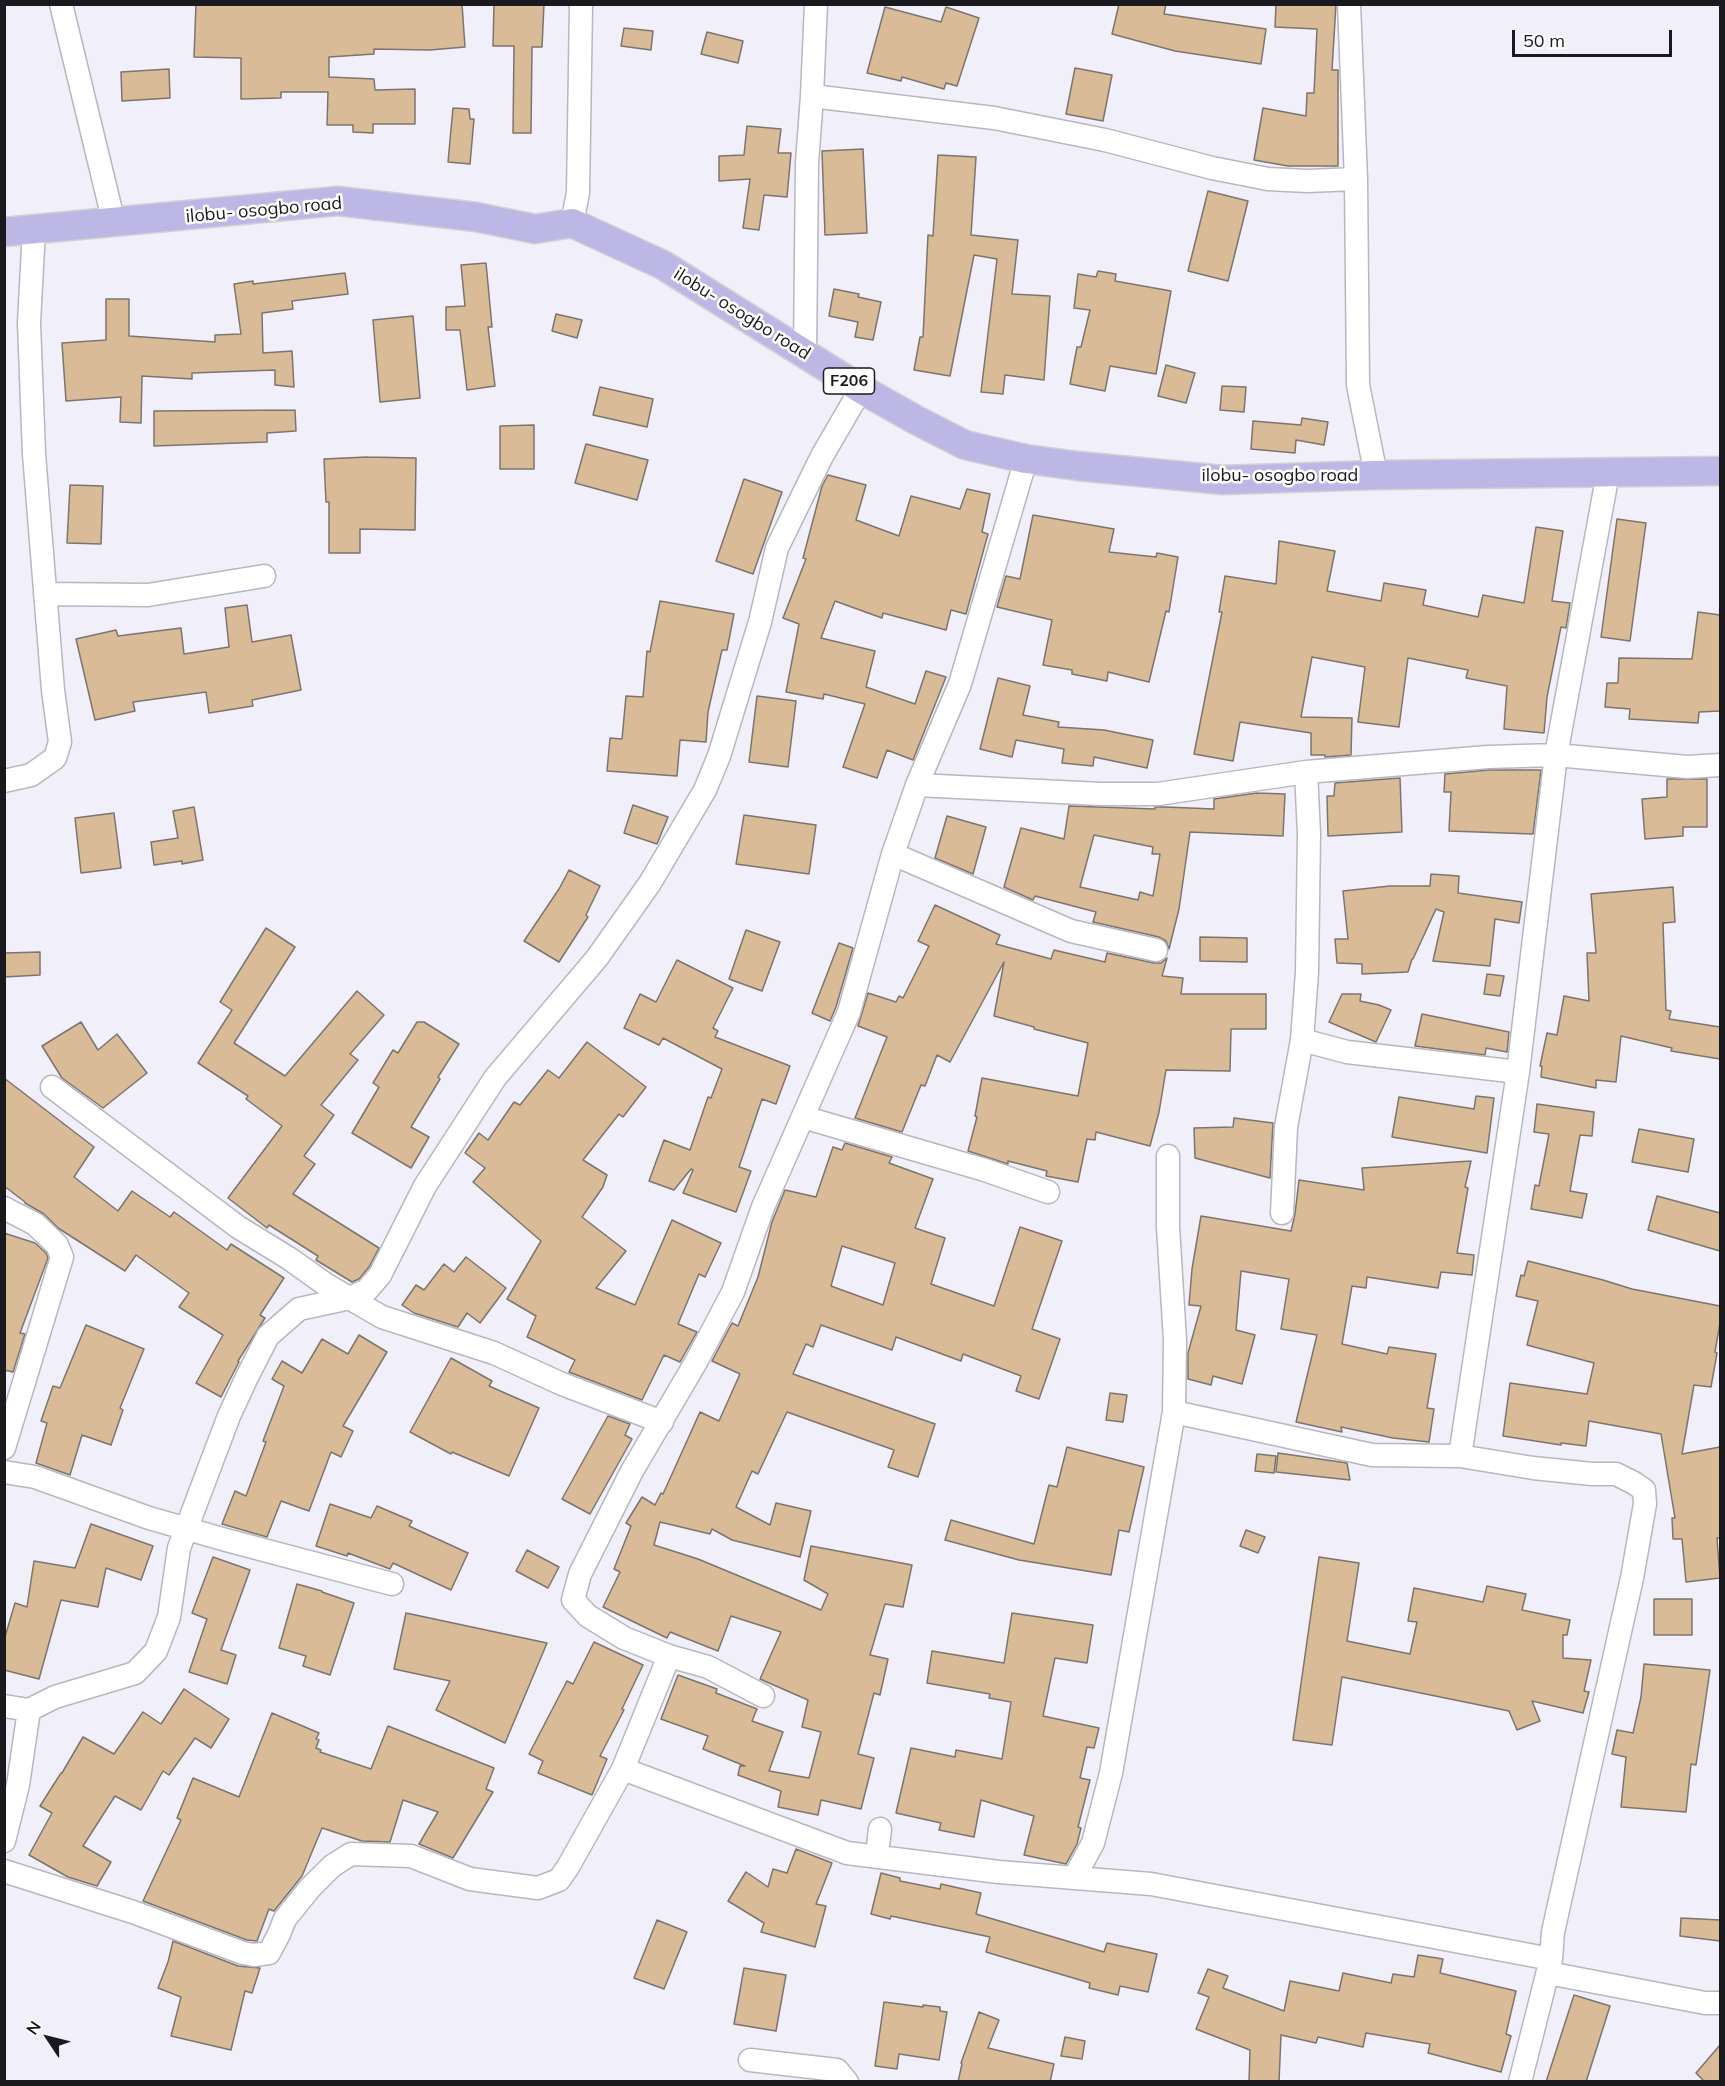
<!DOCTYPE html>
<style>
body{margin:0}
#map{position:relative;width:1725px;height:2086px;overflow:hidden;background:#f0effa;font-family:Mulish,sans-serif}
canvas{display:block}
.frame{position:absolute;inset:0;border:6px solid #1a1a1e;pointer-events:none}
.north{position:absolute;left:18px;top:2008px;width:60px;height:60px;-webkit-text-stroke:4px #fefefe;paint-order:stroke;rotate:305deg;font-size:16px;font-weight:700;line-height:24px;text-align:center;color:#1a1a1e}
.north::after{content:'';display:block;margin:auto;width:21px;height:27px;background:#1a1a1e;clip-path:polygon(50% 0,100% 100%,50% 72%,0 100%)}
.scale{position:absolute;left:1512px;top:30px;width:160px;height:27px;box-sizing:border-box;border:3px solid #1a1a1e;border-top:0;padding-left:8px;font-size:18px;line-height:21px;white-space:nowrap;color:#1a1a1e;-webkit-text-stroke:4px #fefefe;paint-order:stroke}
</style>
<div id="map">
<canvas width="1725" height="2086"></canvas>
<div class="frame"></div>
<div class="north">N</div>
<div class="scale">50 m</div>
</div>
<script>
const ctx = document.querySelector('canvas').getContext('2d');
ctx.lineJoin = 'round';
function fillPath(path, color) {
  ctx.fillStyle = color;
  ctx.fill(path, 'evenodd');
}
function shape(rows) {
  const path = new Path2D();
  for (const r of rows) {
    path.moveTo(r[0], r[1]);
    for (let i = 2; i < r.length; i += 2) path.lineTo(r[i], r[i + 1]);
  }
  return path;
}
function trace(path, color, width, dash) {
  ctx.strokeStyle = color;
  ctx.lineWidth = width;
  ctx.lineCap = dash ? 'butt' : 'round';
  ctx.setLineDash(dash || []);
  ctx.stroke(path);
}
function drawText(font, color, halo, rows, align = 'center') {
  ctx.font = font + ' Mulish,sans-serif';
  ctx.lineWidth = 5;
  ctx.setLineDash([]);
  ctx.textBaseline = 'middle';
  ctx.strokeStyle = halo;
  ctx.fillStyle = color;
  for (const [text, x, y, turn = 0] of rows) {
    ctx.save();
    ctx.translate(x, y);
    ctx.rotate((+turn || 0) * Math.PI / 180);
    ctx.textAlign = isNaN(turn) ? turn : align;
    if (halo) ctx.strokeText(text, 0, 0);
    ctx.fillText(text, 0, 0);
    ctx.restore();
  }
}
const building = shape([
 [196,4,462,4,465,47,430,50,374,49,374,54,329,57,329,77,374,79,375,90,415,89,415,124,373,124,373,133,353,132,353,125,327,125,328,92,281,92,281,98,241,99,241,58,194,57,196,4],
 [494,4,544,4,542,47,532,47,531,133,513,133,514,46,493,46,494,4],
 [1119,4,1166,4,1164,14,1266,29,1261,64,1175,51,1112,34,1119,4],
 [1276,4,1336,4,1332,70,1338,70,1338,166,1288,166,1254,160,1263,108,1306,116,1307,93,1314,93,1317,29,1275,27,1276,4],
 [885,7,941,22,946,7,979,18,957,86,946,83,944,89,902,77,901,81,867,73,885,7],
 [624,28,653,31,651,50,621,46,624,28],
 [707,32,743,41,738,63,701,54,707,32],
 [1075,68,1112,75,1103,121,1066,114,1075,68],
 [169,69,170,98,122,101,121,72,169,69],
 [453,108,469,109,470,119,474,119,470,164,448,162,453,108],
 [747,126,781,129,778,153,791,153,787,197,764,195,759,230,743,228,750,179,719,181,719,156,744,155,747,126],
 [863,149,867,233,825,235,822,151,863,149],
 [938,155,976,157,971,235,1018,240,1012,294,1050,296,1044,380,1005,375,1003,394,981,392,997,259,974,255,950,376,914,370,920,337,923,337,928,235,933,236,938,155],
 [1208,191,1248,201,1228,281,1188,271,1208,191],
 [486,263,492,327,488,327,495,386,467,390,460,330,446,330,446,307,465,306,461,265,486,263],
 [1098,271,1116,274,1115,281,1171,291,1156,374,1110,366,1105,391,1070,384,1077,347,1081,347,1090,310,1074,308,1078,274,1096,277,1098,271],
 [345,273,348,294,292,301,293,309,262,313,263,353,292,351,294,387,275,385,275,370,192,373,192,379,142,376,141,423,120,422,121,397,66,401,62,343,106,340,106,299,129,299,129,336,215,342,215,335,241,334,234,284,253,281,253,284,345,273],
 [834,289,859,294,858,297,881,302,873,340,855,337,858,322,829,316,834,289],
 [556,314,582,320,577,338,552,331,556,314],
 [413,316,420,398,380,402,373,320,413,316],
 [1166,365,1195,373,1186,403,1158,396,1166,365],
 [1222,386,1246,387,1244,412,1220,410,1222,386],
 [600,387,653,399,647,427,593,415,600,387],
 [295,410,296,431,267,433,267,442,154,446,154,411,295,410],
 [1302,418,1328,422,1324,445,1296,440,1295,453,1251,449,1253,421,1301,425,1302,418],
 [534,425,534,469,500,469,500,426,534,425],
 [586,444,648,460,637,500,575,483,586,444],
 [367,457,416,458,415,530,360,529,360,553,329,553,329,502,326,502,324,459,367,457],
 [828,475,866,485,856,520,899,536,911,496,960,509,967,489,990,494,982,532,988,534,966,614,951,610,946,630,883,613,882,618,835,601,821,638,875,651,866,687,915,704,926,671,946,677,913,760,887,750,877,778,843,767,865,704,824,694,823,699,786,692,799,624,783,618,806,559,803,558,822,486,828,475],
 [744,479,782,492,753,574,716,561,744,479],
 [70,485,103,486,101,544,67,543,70,485],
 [1033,515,1114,529,1109,552,1156,557,1157,553,1178,557,1169,612,1166,611,1149,682,1108,672,1107,681,1072,674,1072,670,1043,665,1052,620,997,607,1006,576,1020,579,1033,515],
 [1617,519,1646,523,1630,641,1601,637,1617,519],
 [1536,527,1563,531,1552,601,1570,603,1566,628,1561,627,1547,697,1544,733,1504,729,1507,686,1466,678,1468,670,1408,658,1399,727,1358,722,1365,667,1312,657,1301,717,1352,718,1351,755,1325,757,1325,755,1311,755,1311,733,1240,722,1233,761,1194,754,1222,612,1219,612,1225,576,1276,584,1279,541,1335,551,1327,591,1381,601,1384,583,1426,590,1423,605,1478,617,1483,595,1524,603,1536,527],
 [660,601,734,614,727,650,722,650,708,712,706,742,680,740,677,776,607,771,610,738,622,739,626,696,643,697,647,651,650,652,660,601],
 [247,605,252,642,291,635,301,690,252,700,253,706,209,713,206,692,133,702,135,711,95,720,76,639,116,630,118,636,181,628,184,654,229,647,225,608,247,605],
 [1698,612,1720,615,1720,711,1699,712,1698,723,1629,719,1630,709,1605,707,1607,683,1618,683,1619,658,1692,659,1698,612],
 [998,678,1030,686,1023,715,1059,722,1058,727,1104,730,1153,740,1147,768,1094,757,1093,766,1062,763,1064,749,1016,740,1012,757,980,749,998,678],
 [757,696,796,701,788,767,749,762,757,696],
 [1489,770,1541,770,1533,834,1449,831,1451,792,1444,792,1445,774,1489,770],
 [1400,778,1402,832,1328,836,1327,796,1334,796,1335,783,1400,778],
 [1667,779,1707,779,1707,827,1683,827,1683,836,1645,839,1642,799,1667,797,1667,779],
 [1257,793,1285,794,1283,836,1190,832,1179,909,1169,949,1166,941,1159,937,1093,922,1096,912,1035,896,1033,900,1004,887,1021,828,1064,839,1069,806,1155,809,1155,807,1165,807,1214,809,1214,799,1257,793],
 [1094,835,1153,847,1152,854,1160,854,1153,896,1140,892,1138,900,1080,887,1094,835],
 [633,805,668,817,657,844,624,833,633,805],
 [194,807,203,860,182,864,182,861,154,865,151,842,178,838,173,811,194,807],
 [114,813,121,868,81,873,75,818,114,813],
 [744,815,816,825,809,874,736,864,744,815],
 [947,816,986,827,973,874,935,858,947,816],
 [569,870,600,886,586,915,588,917,559,962,524,941,559,889,569,870],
 [1431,874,1459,876,1458,893,1522,902,1519,923,1495,919,1490,966,1433,961,1444,912,1436,909,1413,959,1412,959,1408,972,1362,974,1362,964,1337,963,1335,939,1348,939,1343,891,1390,886,1430,886,1431,874],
 [1673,887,1675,922,1663,923,1666,1010,1671,1011,1669,1019,1720,1027,1720,1059,1671,1051,1672,1048,1621,1036,1616,1082,1596,1080,1596,1088,1541,1077,1542,1066,1540,1066,1547,1033,1557,1035,1564,996,1589,1001,1587,953,1596,953,1591,894,1673,887],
 [935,905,1000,935,996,944,1051,959,1054,950,1105,962,1107,953,1154,963,1161,963,1167,958,1162,976,1183,978,1181,994,1266,994,1266,1029,1231,1029,1230,1071,1166,1070,1159,1112,1150,1146,1096,1132,1095,1140,1087,1139,1078,1182,1046,1176,1047,1171,1008,1161,1008,1164,968,1151,977,1117,975,1116,982,1078,1078,1096,1088,1043,1034,1029,1034,1027,994,1016,1004,962,950,1062,937,1055,925,1086,921,1085,902,1132,855,1118,887,1037,858,1026,868,993,896,1002,899,996,903,998,929,946,918,941,935,905],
 [266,928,295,947,234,1043,285,1076,357,991,384,1015,350,1054,358,1060,321,1105,334,1115,304,1156,315,1164,293,1194,379,1248,369,1267,359,1279,352,1282,316,1260,318,1256,269,1225,267,1228,228,1198,282,1126,246,1099,248,1096,198,1063,232,1010,220,1002,266,928],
 [746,930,780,942,762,991,729,979,746,930],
 [1200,937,1247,938,1247,962,1200,961,1200,937],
 [839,943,853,948,836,1007,830,1021,812,1013,839,943],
 [40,952,40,975,4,977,4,953,40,952],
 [677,960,733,988,713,1028,718,1031,715,1037,790,1066,776,1104,762,1099,739,1167,751,1171,736,1212,683,1193,693,1170,691,1169,674,1190,649,1181,664,1140,690,1150,708,1097,711,1098,722,1069,663,1038,659,1045,624,1028,640,994,656,1002,677,960],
 [1487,974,1504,976,1500,996,1484,994,1487,974],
 [1342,994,1361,994,1360,1001,1379,1005,1391,1010,1376,1042,1329,1022,1342,994],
 [1422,1014,1509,1032,1507,1052,1486,1048,1485,1055,1415,1046,1422,1014],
 [81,1022,98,1050,117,1034,147,1073,103,1108,62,1078,42,1046,81,1022],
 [417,1022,424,1022,459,1044,438,1077,440,1079,411,1127,429,1137,411,1168,352,1133,379,1087,373,1083,393,1050,398,1053,417,1022],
 [587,1042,646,1087,623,1117,619,1114,583,1160,607,1175,603,1187,582,1217,626,1251,596,1288,635,1305,672,1220,721,1243,705,1277,699,1274,678,1324,697,1332,680,1362,664,1355,642,1400,569,1372,575,1360,527,1337,536,1316,507,1299,541,1241,473,1182,485,1168,465,1153,479,1133,488,1140,514,1102,520,1105,548,1070,559,1078,587,1042],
 [4,1078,94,1147,74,1177,118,1211,132,1191,170,1217,174,1212,227,1250,231,1244,284,1278,260,1315,265,1318,238,1361,239,1362,221,1397,196,1383,223,1335,179,1307,189,1293,136,1255,125,1271,58,1228,44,1214,25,1203,25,1202,4,1186,4,1078],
 [1476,1096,1494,1098,1487,1153,1392,1137,1399,1097,1474,1109,1476,1096],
 [1537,1104,1594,1112,1592,1136,1580,1135,1570,1191,1587,1194,1582,1218,1531,1209,1535,1185,1539,1186,1549,1134,1534,1132,1537,1104],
 [1234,1118,1273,1123,1270,1178,1195,1158,1194,1128,1233,1127,1234,1118],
 [1639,1129,1694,1139,1688,1172,1632,1162,1639,1129],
 [845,1143,892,1157,889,1163,933,1179,915,1228,945,1238,931,1284,994,1306,1020,1227,1062,1241,1032,1329,1060,1339,1039,1399,1016,1391,1021,1376,963,1354,961,1361,896,1337,892,1350,821,1325,813,1347,806,1344,793,1374,935,1424,918,1477,888,1467,894,1450,787,1412,758,1474,752,1471,736,1507,770,1525,776,1503,811,1511,800,1557,732,1540,712,1529,710,1534,660,1522,654,1545,698,1559,821,1610,828,1594,804,1580,811,1546,912,1565,903,1607,885,1604,870,1655,888,1659,880,1695,874,1693,858,1754,874,1758,861,1809,821,1800,818,1815,778,1807,781,1791,738,1775,740,1766,745,1766,703,1749,708,1736,661,1719,678,1675,717,1689,716,1693,757,1709,752,1721,783,1732,769,1771,809,1778,821,1732,802,1727,808,1700,760,1679,781,1632,731,1616,718,1651,670,1632,667,1638,603,1607,620,1572,614,1569,631,1526,626,1523,642,1497,655,1505,661,1493,663,1494,700,1412,719,1421,740,1374,712,1361,732,1323,738,1326,758,1277,772,1222,785,1190,816,1197,833,1147,842,1150,845,1143],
 [842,1246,895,1263,883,1305,831,1286,842,1246],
 [1471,1161,1465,1187,1468,1188,1457,1253,1474,1255,1472,1275,1441,1272,1438,1288,1367,1277,1366,1288,1352,1286,1342,1344,1387,1354,1389,1347,1436,1354,1427,1408,1434,1409,1429,1442,1393,1438,1341,1427,1342,1432,1296,1422,1317,1335,1281,1329,1289,1279,1241,1271,1236,1330,1255,1335,1242,1384,1213,1376,1211,1385,1188,1379,1188,1353,1201,1306,1189,1305,1192,1269,1201,1216,1291,1231,1295,1214,1299,1180,1364,1190,1362,1168,1471,1161],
 [1657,1196,1720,1213,1720,1251,1648,1230,1657,1196],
 [4,1233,35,1243,46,1253,48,1258,20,1333,25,1334,13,1372,4,1370,4,1233],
 [466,1257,506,1288,480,1323,467,1313,458,1327,414,1313,402,1305,416,1285,424,1290,444,1264,454,1272,466,1257],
 [1528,1261,1603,1280,1632,1289,1720,1306,1720,1323,1715,1352,1717,1353,1711,1387,1694,1385,1682,1454,1720,1447,1720,1538,1717,1538,1720,1578,1686,1582,1682,1539,1673,1539,1672,1518,1675,1518,1661,1434,1589,1421,1586,1446,1561,1443,1561,1445,1503,1436,1510,1383,1587,1394,1594,1363,1527,1345,1538,1301,1516,1296,1521,1275,1524,1276,1528,1261],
 [86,1325,144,1349,120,1408,123,1410,111,1445,82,1435,70,1475,36,1463,47,1423,41,1421,53,1386,60,1388,86,1325],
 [359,1335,387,1352,343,1426,353,1431,341,1457,331,1452,309,1511,281,1501,267,1537,222,1524,235,1491,246,1496,266,1442,263,1441,284,1386,272,1379,282,1361,302,1373,322,1339,348,1354,359,1335],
 [451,1358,492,1381,489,1386,539,1408,509,1476,452,1452,451,1454,410,1432,451,1358],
 [1110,1393,1127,1395,1123,1422,1106,1420,1110,1393],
 [608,1416,630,1424,625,1435,632,1439,590,1514,562,1499,608,1416],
 [1067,1447,1144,1467,1129,1532,1119,1530,1111,1575,1019,1560,945,1540,951,1520,1034,1544,1049,1485,1057,1487,1067,1447],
 [1278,1453,1347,1463,1350,1480,1276,1472,1278,1453],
 [1257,1454,1276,1456,1274,1473,1255,1471,1257,1454],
 [330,1504,371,1518,377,1506,412,1521,409,1526,468,1553,451,1590,393,1563,390,1569,348,1553,347,1556,316,1546,330,1504],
 [91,1524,153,1546,141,1580,106,1568,98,1607,61,1600,39,1679,4,1670,4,1640,15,1603,27,1607,34,1561,75,1568,91,1524],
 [1246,1530,1265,1537,1258,1553,1240,1546,1246,1530],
 [527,1550,559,1567,548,1588,516,1571,527,1550],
 [213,1557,250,1570,221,1650,236,1655,227,1684,189,1672,207,1619,192,1613,213,1557],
 [1319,1557,1359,1563,1347,1641,1410,1654,1417,1622,1408,1621,1414,1588,1483,1602,1487,1586,1526,1594,1522,1610,1570,1620,1567,1635,1563,1635,1563,1658,1591,1660,1584,1691,1589,1692,1583,1713,1532,1701,1540,1721,1517,1730,1509,1711,1342,1677,1332,1745,1293,1740,1319,1557],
 [297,1584,322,1591,322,1592,354,1603,330,1675,303,1666,306,1656,279,1648,297,1584],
 [1654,1599,1692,1599,1692,1635,1654,1635,1654,1599],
 [406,1613,547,1643,505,1743,436,1710,450,1681,394,1669,406,1613],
 [1012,1613,1093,1625,1087,1663,1055,1658,1043,1716,1099,1728,1094,1748,1087,1747,1080,1778,1090,1780,1078,1827,1081,1828,1077,1844,1066,1864,1024,1855,1034,1816,981,1800,974,1837,939,1830,941,1823,896,1813,911,1748,955,1757,956,1750,1002,1759,1011,1702,989,1698,990,1694,927,1683,932,1651,1004,1663,1012,1613],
 [594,1642,643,1665,622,1709,624,1710,600,1756,607,1759,592,1795,538,1773,543,1761,529,1754,567,1681,573,1684,594,1642],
 [1644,1664,1710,1670,1696,1765,1691,1764,1686,1812,1621,1807,1626,1757,1612,1754,1617,1730,1633,1733,1641,1697,1644,1664],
 [184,1689,229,1719,211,1748,195,1738,169,1775,163,1771,141,1810,115,1796,83,1846,111,1862,97,1886,68,1877,29,1855,52,1813,40,1806,61,1773,62,1773,83,1737,114,1754,143,1712,161,1724,184,1689],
 [272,1713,319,1733,316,1739,319,1740,316,1748,321,1750,320,1752,371,1769,388,1726,494,1768,486,1789,493,1792,453,1858,419,1844,438,1812,403,1800,390,1842,362,1841,322,1828,302,1876,274,1911,269,1909,257,1941,247,1940,143,1901,181,1820,177,1818,193,1778,239,1797,272,1713],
 [796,1849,832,1863,816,1904,826,1906,815,1947,761,1932,764,1923,728,1901,746,1872,768,1887,773,1869,787,1873,796,1849],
 [881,1873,900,1878,900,1881,940,1889,941,1884,981,1893,976,1914,1104,1952,1107,1943,1157,1954,1148,1992,1120,1986,1118,1995,1089,1988,1090,1983,986,1952,990,1937,891,1916,890,1919,871,1914,881,1873],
 [1681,1918,1720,1920,1720,1941,1680,1936,1681,1918],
 [657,1920,687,1932,664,1989,634,1978,657,1920],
 [173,1941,238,1966,260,1968,252,1993,245,1991,231,2050,171,2036,181,1997,158,1988,168,1962,173,1941],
 [1418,1955,1443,1959,1440,1973,1516,1991,1506,2034,1511,2036,1501,2072,1428,2053,1430,2044,1366,2033,1363,2047,1318,2037,1316,2043,1281,2035,1279,2082,1249,2082,1250,2050,1196,2029,1209,1997,1198,1993,1208,1969,1228,1976,1223,1988,1284,2011,1290,1981,1339,1991,1343,1973,1391,1983,1393,1974,1414,1977,1418,1955],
 [744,1968,786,1975,776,2031,734,2024,744,1968],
 [1574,1995,1610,2006,1586,2082,1546,2082,1574,1995],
 [884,2002,923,2007,923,2005,940,2007,940,2011,947,2012,939,2060,899,2054,897,2069,875,2066,884,2002],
 [979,2012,999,2020,988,2048,1054,2064,1050,2082,958,2082,962,2064,961,2063,979,2012],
 [1065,2037,1085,2041,1082,2059,1061,2056,1065,2037],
 [1720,2045,1720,2082,1705,2082,1696,2073,1720,2045]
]);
fillPath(building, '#d9bb97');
trace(building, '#7c756e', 1.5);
const minor = shape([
 [61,4,114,223],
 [1349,4,1356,179,1358,385,1376,475],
 [812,96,994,118,1105,140,1212,168,1268,179,1307,181,1356,179],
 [572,223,578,193,581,4],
 [805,353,807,163,812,96,816,4],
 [45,594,148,595,264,576],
 [1306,772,1309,834,1307,972,1302,1040,1347,1052,1518,1072],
 [4,781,31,775,55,758,60,742,53,690,34,454,29,323,34,229],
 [917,785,1101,794,1158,794,1306,772,1488,757,1556,755,1687,767,1720,765],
 [893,854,1071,931,1156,950],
 [52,1087,238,1227,290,1259,325,1284,382,1317,494,1353,562,1384,662,1422],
 [803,1117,985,1170,1048,1192],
 [4,1208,35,1224,57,1245,62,1257,4,1448],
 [1282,1213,1286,1127,1302,1040],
 [1174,1412,1372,1455,1460,1456,1533,1468,1592,1474,1616,1474,1634,1483,1644,1490,1645,1504,1632,1578,1553,1932,1551,1959,1520,2082],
 [1460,1456,1518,1072,1556,755,1608,473],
 [4,1472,35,1477,149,1518,226,1540,392,1584],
 [763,1696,708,1667,669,1656,624,1638,588,1616,573,1600,580,1574,632,1471,696,1362,733,1292,763,1207,849,1012,893,854,917,785,960,684,1026,459],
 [4,1706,29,1710],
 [623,1769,847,1853,999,1872,1151,1884,1551,1959],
 [4,1841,18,1785,29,1710,55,1697,135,1673,156,1651,169,1617,179,1548,229,1416,247,1377,268,1336,299,1309,350,1298,367,1290,380,1275,425,1186,495,1078,597,958,650,883,705,790,719,756,760,622,777,548,822,456,861,389],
 [877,1856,880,1829],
 [4,1871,133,1912,243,1953,254,1955,269,1953,279,1934,285,1919,310,1888,332,1866,351,1854,411,1856,470,1879,538,1888,559,1880,568,1867,623,1769,669,1656],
 [1074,1878,1093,1843,1111,1773,1174,1412,1175,1340,1168,1227,1168,1156],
 [1548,1973,1705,2003,1720,2003],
 [750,2060,837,2070,847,2082]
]);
const major = shape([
 [4,232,338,201,476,217,535,229,572,223,663,265,861,389,916,420,965,445,1026,459,1078,466,1223,480,1376,475,1720,471]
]);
trace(minor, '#b8b7c1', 25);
trace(major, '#d1d1d2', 31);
trace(minor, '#fff', 22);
trace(major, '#bcb7e5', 28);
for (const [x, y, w] of [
 [849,381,51]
]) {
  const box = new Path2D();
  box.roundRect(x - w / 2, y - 13, w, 26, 4.5);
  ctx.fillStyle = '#fefefe';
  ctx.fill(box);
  trace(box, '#1a1a1e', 1.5);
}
drawText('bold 16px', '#1a1a1e', null, [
 ["F206",849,381]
]);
drawText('18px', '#1a1a1e', '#fefefe', [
 ["ilobu- osogbo road",264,210,-5],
 ["ilobu- osogbo road",742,314,32],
 ["ilobu- osogbo road",1280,476]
]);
</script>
